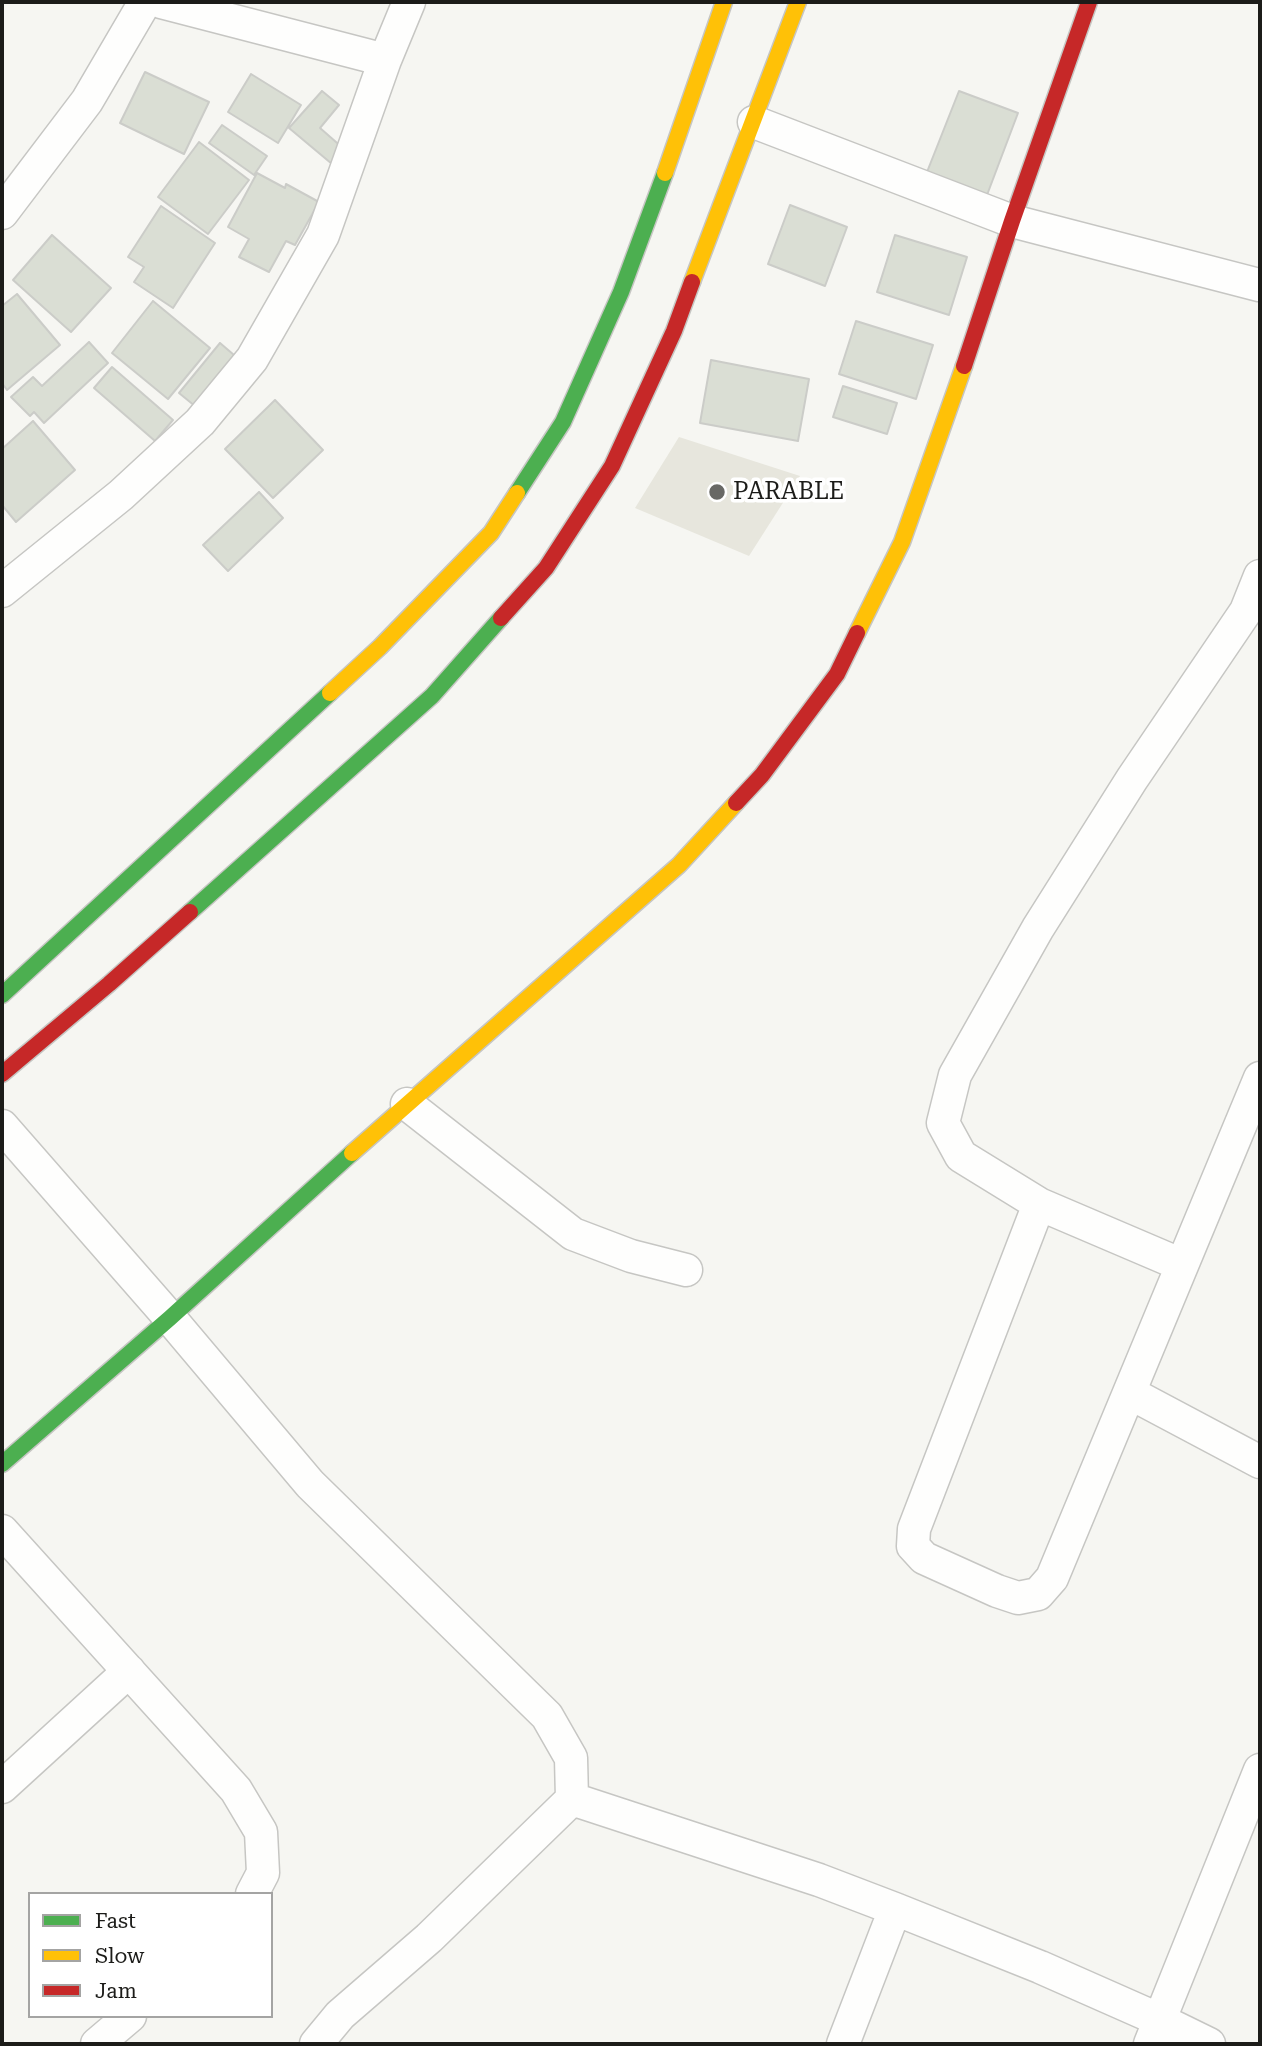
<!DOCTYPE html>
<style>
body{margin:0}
#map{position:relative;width:1262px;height:2046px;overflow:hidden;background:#f6f6f2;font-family:"Roboto Serif",serif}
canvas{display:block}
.frame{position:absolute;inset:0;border:4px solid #1c1c19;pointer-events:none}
.legend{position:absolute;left:28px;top:1892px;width:245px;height:126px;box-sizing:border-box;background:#fff;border:2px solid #a4a4a3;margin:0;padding:9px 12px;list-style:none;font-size:21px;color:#1c1c19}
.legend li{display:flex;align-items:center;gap:14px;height:35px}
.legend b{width:35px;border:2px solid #a4a4a3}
</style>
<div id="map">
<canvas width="1262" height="2046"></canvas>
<div class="frame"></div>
<ul class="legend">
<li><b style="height:9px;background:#4caf50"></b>Fast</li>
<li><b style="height:9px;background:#ffc107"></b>Slow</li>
<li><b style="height:9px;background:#c62828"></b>Jam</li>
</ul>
</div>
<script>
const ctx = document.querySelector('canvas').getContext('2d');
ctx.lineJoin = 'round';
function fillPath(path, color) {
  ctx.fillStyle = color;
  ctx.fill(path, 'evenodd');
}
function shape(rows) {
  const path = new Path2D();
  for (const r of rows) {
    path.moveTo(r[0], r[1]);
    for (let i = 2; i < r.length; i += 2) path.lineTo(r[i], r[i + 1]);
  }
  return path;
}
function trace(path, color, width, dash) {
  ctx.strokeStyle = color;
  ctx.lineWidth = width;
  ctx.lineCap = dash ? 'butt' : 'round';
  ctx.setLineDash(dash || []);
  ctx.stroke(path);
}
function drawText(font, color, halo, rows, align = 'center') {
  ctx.font = font + ' "Roboto Serif",serif';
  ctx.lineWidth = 7;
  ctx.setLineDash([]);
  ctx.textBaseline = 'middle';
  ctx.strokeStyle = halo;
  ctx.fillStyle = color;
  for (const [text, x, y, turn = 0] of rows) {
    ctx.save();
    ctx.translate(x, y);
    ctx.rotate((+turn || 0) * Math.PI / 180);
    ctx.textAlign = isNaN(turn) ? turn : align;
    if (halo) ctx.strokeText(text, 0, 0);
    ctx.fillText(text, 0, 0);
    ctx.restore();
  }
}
fillPath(shape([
 [679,437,800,476,749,556,635,508]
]), '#e7e6dd');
const building = shape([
 [145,72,209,102,184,154,120,123,145,72],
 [251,74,301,105,278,143,228,112,251,74],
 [322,91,339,105,320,128,344,149,332,164,289,128,322,91],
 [959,91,1018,113,987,195,927,172,959,91],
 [222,125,267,156,254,175,209,143,222,125],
 [199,142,249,180,208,234,158,197,199,142],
 [257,173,285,188,286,184,319,202,295,245,286,241,269,272,239,257,249,239,228,227,257,173],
 [790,205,847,227,825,286,768,264,790,205],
 [161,206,215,243,173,308,134,282,144,267,128,257,161,206],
 [52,235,111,288,71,332,13,280,52,235],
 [895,235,967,257,949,315,877,292,895,235],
 [17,294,60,345,7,390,2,383,2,306,17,294],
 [153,301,210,348,168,399,112,353,153,301],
 [856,321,933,345,916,399,839,374,856,321],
 [89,342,108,363,44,423,34,412,30,416,11,397,33,377,42,386,89,342],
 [220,343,241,361,201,411,179,393,220,343],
 [711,360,809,379,798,441,700,423,711,360],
 [112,367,173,420,155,441,94,388,112,367],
 [843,386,897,403,887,434,833,417,843,386],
 [275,400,323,450,273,498,225,449,275,400],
 [33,421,75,470,16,522,2,505,2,449,33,421],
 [259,492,283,518,228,571,203,545,259,492]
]);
fillPath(building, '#daded4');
trace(building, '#cbccc8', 2);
const street = shape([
 [161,2,385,60],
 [754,122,1012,221,1259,285],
 [2,213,87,101,145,2],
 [2,591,121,495,200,422,252,359,323,235,385,60,409,2],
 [407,1104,573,1234,631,1256,686,1270],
 [2,1126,170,1318,310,1484,547,1716,571,1758,572,1799,429,1938,340,2015,316,2044],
 [1039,1204,914,1529,913,1546,924,1558,997,1591,1018,1598,1038,1594,1052,1578,1260,1078],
 [1182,1265,1039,1204,961,1156,943,1123,955,1075,1038,928,1132,779,1246,611,1260,576],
 [1130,1393,1260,1462],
 [2,1531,236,1790,261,1832,263,1873,252,1894],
 [2,1787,129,1671],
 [572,1799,819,1880,895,1909,1040,1967,1160,2020,1209,2044],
 [97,2044,130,2016],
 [843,2044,895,1909],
 [1150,2044,1260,1770]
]);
const fast = shape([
 [517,493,563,422,621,292,665,173],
 [190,912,432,696,501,618],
 [2,995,330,693],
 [2,1464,170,1318,352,1153]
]);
const slow = shape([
 [665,173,724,2],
 [692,282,798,2],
 [857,633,902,542,964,366],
 [330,693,380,647,491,533,517,493],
 [352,1153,679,865,736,803]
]);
const jam = shape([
 [964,366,1012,221,1089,2],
 [501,618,546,568,612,466,674,331,692,282],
 [736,803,762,775,837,674,857,633],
 [2,1074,109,984,190,912]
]);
trace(street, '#c6c6c3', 35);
trace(fast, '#c6c6c3', 19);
trace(slow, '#c6c6c3', 19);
trace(jam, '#c6c6c3', 19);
trace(street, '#fefefd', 32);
trace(fast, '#4caf50', 16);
trace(slow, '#ffc107', 16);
trace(jam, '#c62828', 16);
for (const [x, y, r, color] of [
 [717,492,9,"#686865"]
]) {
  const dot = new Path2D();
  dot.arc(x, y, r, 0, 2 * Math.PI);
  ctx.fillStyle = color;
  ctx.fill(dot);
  trace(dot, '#fff', 2.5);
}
drawText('24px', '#1c1c19', '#fff', [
 ["PARABLE",733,492]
], 'left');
</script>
